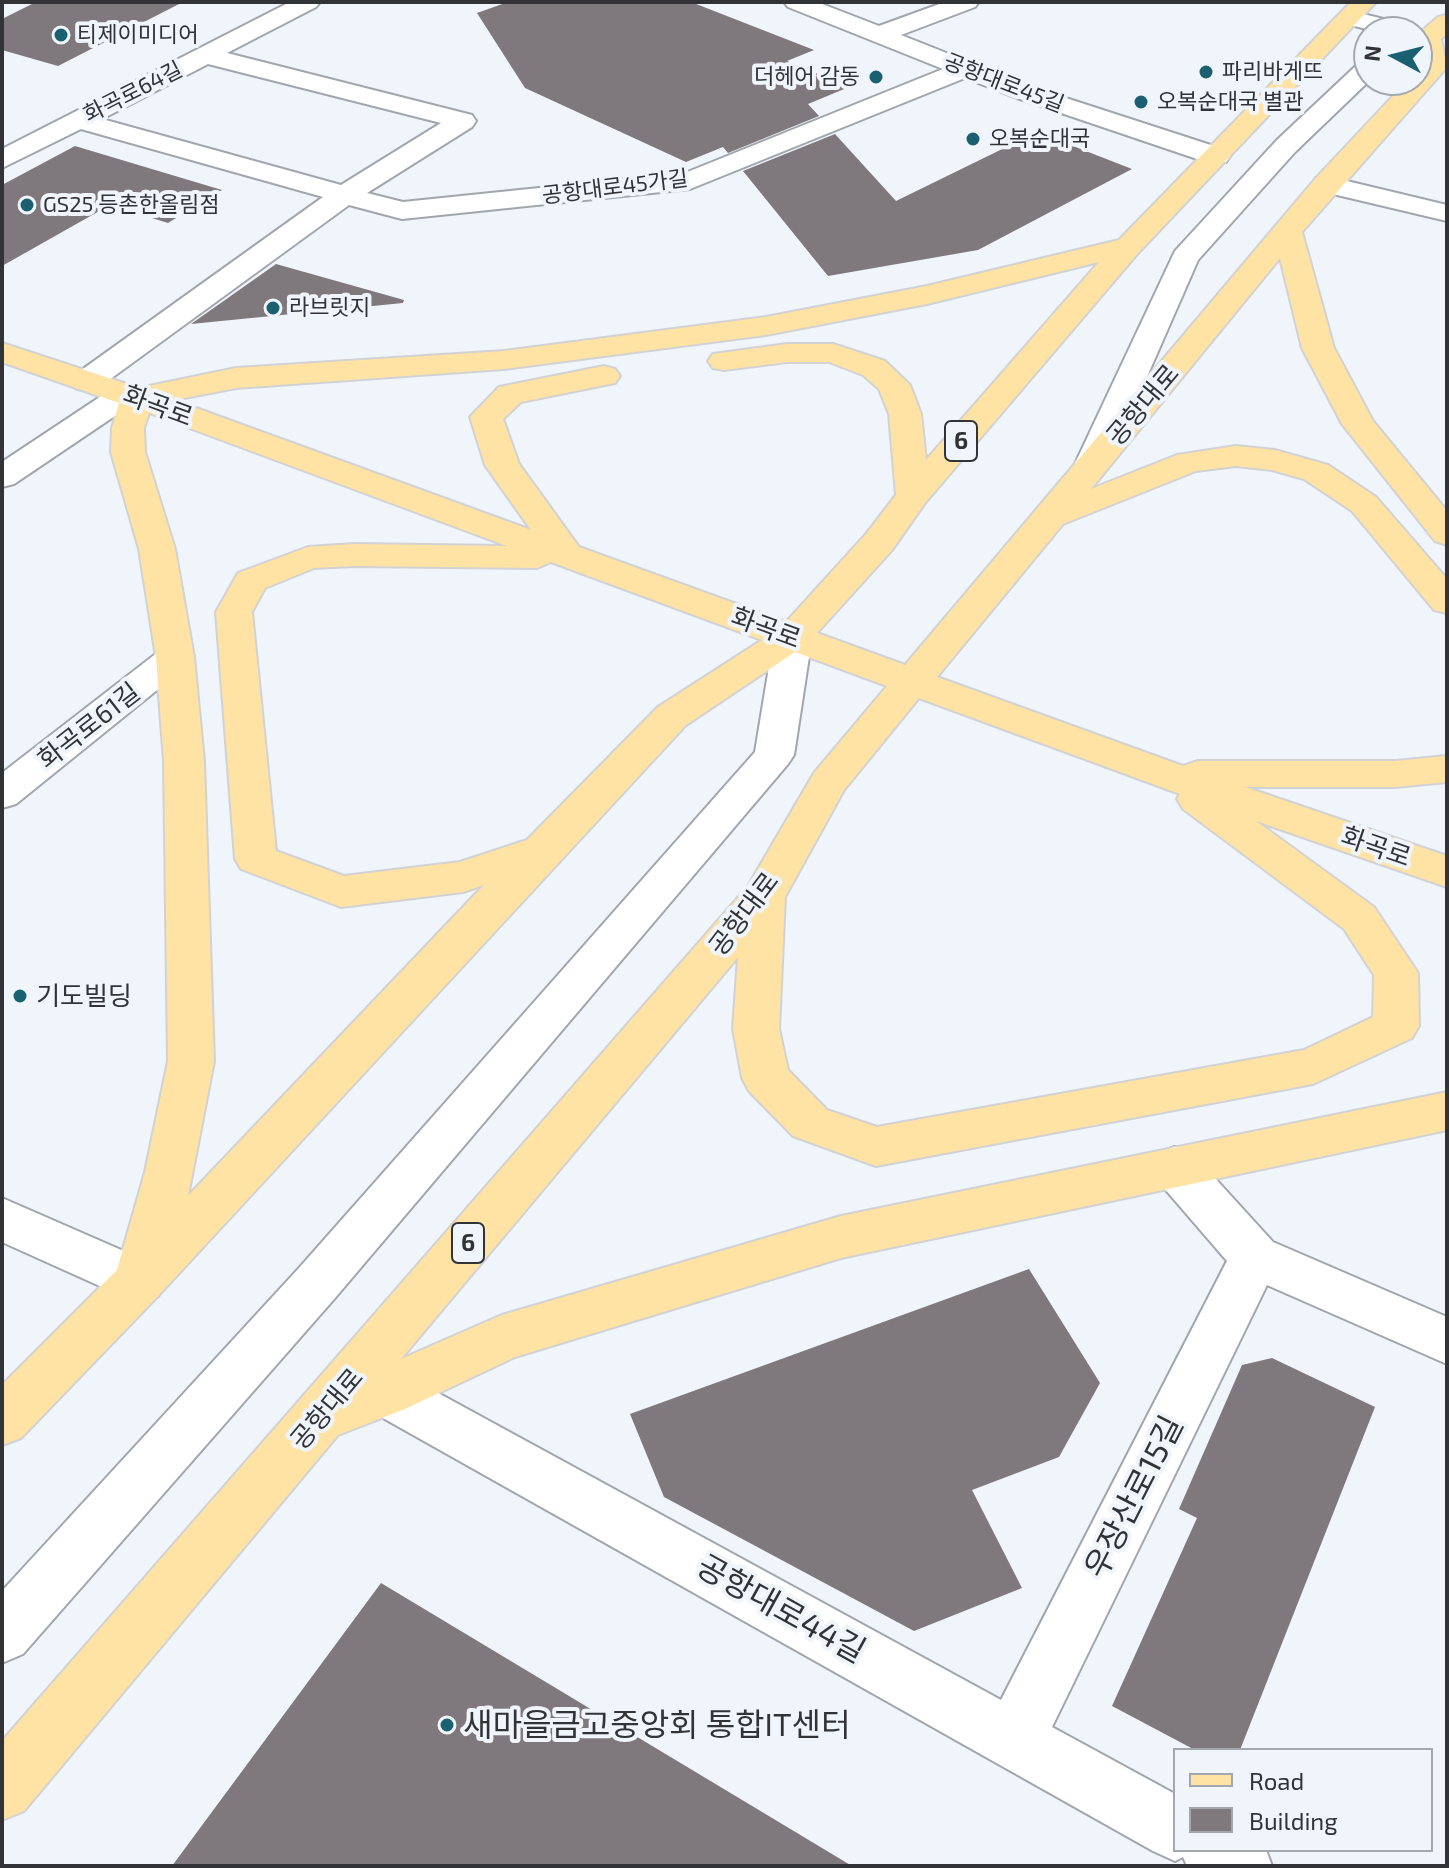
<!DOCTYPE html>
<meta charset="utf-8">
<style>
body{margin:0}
#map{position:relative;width:1449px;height:1868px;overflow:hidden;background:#f0f5fc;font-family:"Exo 2",sans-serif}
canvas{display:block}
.frame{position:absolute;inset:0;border:4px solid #313336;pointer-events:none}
.legend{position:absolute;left:1173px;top:1748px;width:260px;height:104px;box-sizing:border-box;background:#f0f5fc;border:2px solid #a4a7ad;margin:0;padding:10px 14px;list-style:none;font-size:24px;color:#313336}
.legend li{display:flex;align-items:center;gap:16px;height:40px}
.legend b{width:40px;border:2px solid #a4a7ad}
.north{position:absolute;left:1353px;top:16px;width:80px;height:80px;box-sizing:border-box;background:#f0f5fc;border:2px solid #a4a7ad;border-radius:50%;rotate:277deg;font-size:22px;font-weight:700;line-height:32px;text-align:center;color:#313336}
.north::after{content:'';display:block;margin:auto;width:28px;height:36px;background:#1a6071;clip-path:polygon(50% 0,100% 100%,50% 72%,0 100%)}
</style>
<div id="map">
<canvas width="1449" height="1868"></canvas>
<div class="frame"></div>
<ul class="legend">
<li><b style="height:10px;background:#fee3a5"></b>Road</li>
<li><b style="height:22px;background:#7f787c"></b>Building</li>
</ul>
<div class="north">N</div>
</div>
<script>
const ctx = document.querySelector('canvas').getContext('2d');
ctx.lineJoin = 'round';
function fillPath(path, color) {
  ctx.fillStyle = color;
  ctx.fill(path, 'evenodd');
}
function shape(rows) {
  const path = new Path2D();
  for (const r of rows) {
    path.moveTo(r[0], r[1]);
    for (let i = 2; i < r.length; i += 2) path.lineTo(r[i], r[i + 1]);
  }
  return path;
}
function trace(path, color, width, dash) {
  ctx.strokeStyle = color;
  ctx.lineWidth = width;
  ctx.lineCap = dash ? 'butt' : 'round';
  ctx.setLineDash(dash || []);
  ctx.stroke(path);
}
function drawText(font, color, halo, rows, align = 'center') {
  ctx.font = font + ' "Exo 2","Noto Sans KR",sans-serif';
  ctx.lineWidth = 8;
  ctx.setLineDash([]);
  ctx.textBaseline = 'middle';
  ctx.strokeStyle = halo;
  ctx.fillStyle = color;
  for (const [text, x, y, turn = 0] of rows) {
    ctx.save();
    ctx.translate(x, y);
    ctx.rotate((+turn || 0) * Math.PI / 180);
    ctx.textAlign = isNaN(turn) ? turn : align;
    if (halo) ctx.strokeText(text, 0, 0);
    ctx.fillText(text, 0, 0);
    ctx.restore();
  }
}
fillPath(shape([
 [36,2,183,2,58,66,2,50,2,19],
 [508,2,691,2,814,50,787,61,849,87,808,104,819,116,728,153,723,147,686,162,525,88,477,13],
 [1037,132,1132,169,978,250,828,276,743,171,835,134,896,201],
 [75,146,222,190,168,223,110,205,2,266,2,185],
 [276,264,404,300,403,303,191,324],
 [1029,1269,1100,1383,1059,1457,972,1490,1022,1588,914,1631,664,1497,630,1414],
 [1272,1358,1375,1407,1240,1750,1195,1750,1112,1706,1197,1518,1179,1509,1242,1365],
 [381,1583,852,1866,172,1866]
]), '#7f787c');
const minor = shape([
 [290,2,320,2,316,7,227,53,472,115,476,121,472,127,367,193,403,202,685,173,943,69,788,7,784,2,817,2,879,26,945,2,979,2,975,7,901,35,1035,88,1226,150,1230,156,1226,162,1206,162,1017,98,965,78,690,189,402,219,349,205,98,388,87,391,76,388,71,381,76,374,323,197,81,129,2,168,2,149,290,2],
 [208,64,441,123,341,185,102,119,208,64],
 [1351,11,1416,27,1419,32,1417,35,1417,32,1378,32,1343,23,1339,18,1343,13,1351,11],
 [1369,59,1370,80,1295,152,1198,260,1107,468,1102,475,1090,478,1078,475,1073,468,1175,251,1277,140,1360,62,1369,59],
 [1326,176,1447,205,1447,221,1316,190,1312,184,1316,178,1326,176],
 [126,384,137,387,142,394,137,401,14,484,2,487,2,462,115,387,126,384],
 [793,625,806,629,812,637,794,755,788,764,335,1298,23,1654,2,1663,2,1591,299,1268,755,752,774,637,780,629,793,625],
 [175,645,188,649,194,657,188,665,16,804,2,808,2,773,162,649,175,645],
 [1175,1147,1192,1153,1273,1242,1447,1317,1447,1364,1267,1285,1052,1727,1175,1794,1175,1850,1266,1850,1272,1866,1187,1866,1183,1857,1175,1861,1153,1851,367,1409,359,1392,367,1375,386,1368,405,1375,1001,1700,1227,1261,1158,1181,1150,1167,1158,1153,1175,1147],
 [2,1198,158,1266,166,1281,158,1296,140,1303,122,1296,2,1242,2,1198]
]);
const major = shape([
 [1351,2,1376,2,1139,252,925,503,892,550,817,633,905,665,1316,178,1408,80,1417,80,1417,70,1421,66,1417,35,1438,17,1447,15,1447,34,1441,39,1447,67,1302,232,1334,348,1373,421,1447,511,1447,545,1435,541,1342,424,1302,348,1280,258,1091,489,1177,455,1236,446,1275,450,1328,465,1376,497,1447,579,1447,613,1434,610,1352,511,1304,479,1272,470,1236,466,1196,471,1063,524,937,677,1183,766,1198,761,1395,761,1447,756,1447,782,1395,787,1245,787,1447,856,1447,887,1256,821,1374,907,1418,973,1419,1026,1412,1038,1313,1084,876,1166,793,1136,749,1091,742,1078,733,1029,738,957,401,1359,502,1315,841,1216,1447,1092,1447,1130,841,1258,515,1357,405,1409,338,1435,24,1811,2,1820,2,1741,748,886,814,773,887,686,795,652,686,725,158,1296,21,1438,2,1445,2,1385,117,1270,145,1172,168,1061,164,761,156,657,139,549,111,452,112,428,119,403,2,362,2,343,139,388,236,368,504,351,766,317,927,286,1119,240,1351,2],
 [1099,262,926,460,921,414,910,385,885,361,833,344,787,344,713,354,708,361,713,368,724,370,787,362,829,362,863,375,879,389,889,414,896,495,866,534,786,622,579,547,519,464,503,419,521,402,615,383,620,376,615,369,604,366,499,387,470,417,485,465,531,530,174,400,236,388,504,369,766,335,927,304,1099,262],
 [149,413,507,546,354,544,308,547,238,573,216,612,235,859,241,869,341,907,463,892,484,885,188,1196,214,1061,204,761,194,657,175,549,145,452,144,428,149,413],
 [551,562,762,640,658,707,527,840,460,862,344,876,276,851,252,612,265,588,314,568,354,566,537,568,551,562],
 [919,698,1180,794,1177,799,1183,809,1344,929,1374,975,1373,1017,1304,1050,877,1127,827,1110,788,1070,779,1029,785,897,844,790,919,698]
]);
trace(minor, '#a1a6ad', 4);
trace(major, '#d2d2d3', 4);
fillPath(minor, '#fff');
fillPath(major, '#fee3a5');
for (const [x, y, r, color] of [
 [61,35,8,"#1a6071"],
 [1206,72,8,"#1a6071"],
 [876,77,8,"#1a6071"],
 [1141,102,8,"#1a6071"],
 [973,139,8,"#1a6071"],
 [27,205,8,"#1a6071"],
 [273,308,8,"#1a6071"],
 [20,996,8,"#1a6071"],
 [447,1725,8,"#1a6071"]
]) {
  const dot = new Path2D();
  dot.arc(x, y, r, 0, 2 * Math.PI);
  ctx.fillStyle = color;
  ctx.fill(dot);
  trace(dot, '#f0f5fc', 3);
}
drawText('22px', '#313336', '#f0f5fc', [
 ["티제이미디어",77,35],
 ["파리바게뜨",1222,72],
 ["더헤어 감동",860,77,"right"],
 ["오복순대국 별관",1157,102],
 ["오복순대국",989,139],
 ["GS25 등촌한올림점",43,205],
 ["라브릿지",289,308]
], 'left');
drawText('22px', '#313336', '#f0f5fc', [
 ["공항대로45길",1004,83,21],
 ["화곡로64길",133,92,-27],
 ["공항대로45가길",615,187,-7]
]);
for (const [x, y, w] of [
 [961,441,32],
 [468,1243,32]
]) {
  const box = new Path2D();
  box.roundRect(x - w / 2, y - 20, w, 40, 6);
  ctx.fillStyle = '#f0f5fc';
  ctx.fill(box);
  trace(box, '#313336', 2);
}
drawText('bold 24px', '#313336', null, [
 ["6",961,441],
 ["6",468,1243]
]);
drawText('26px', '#313336', '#f0f5fc', [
 ["공항대로",1143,405,-50],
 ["화곡로",158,406,20],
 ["화곡로",766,628,20],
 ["화곡로61길",89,726,-38],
 ["화곡로",1376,847,19],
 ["공항대로",744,914,-53],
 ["공항대로",327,1409,-50]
]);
drawText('26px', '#313336', '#f0f5fc', [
 ["기도빌딩",36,996]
], 'left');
drawText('32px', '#313336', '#f0f5fc', [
 ["우장산로15길",1134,1497,-63],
 ["공항대로44길",781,1609,29]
]);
drawText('32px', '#313336', '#f0f5fc', [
 ["새마을금고중앙회 통합IT센터",463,1725]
], 'left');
</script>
